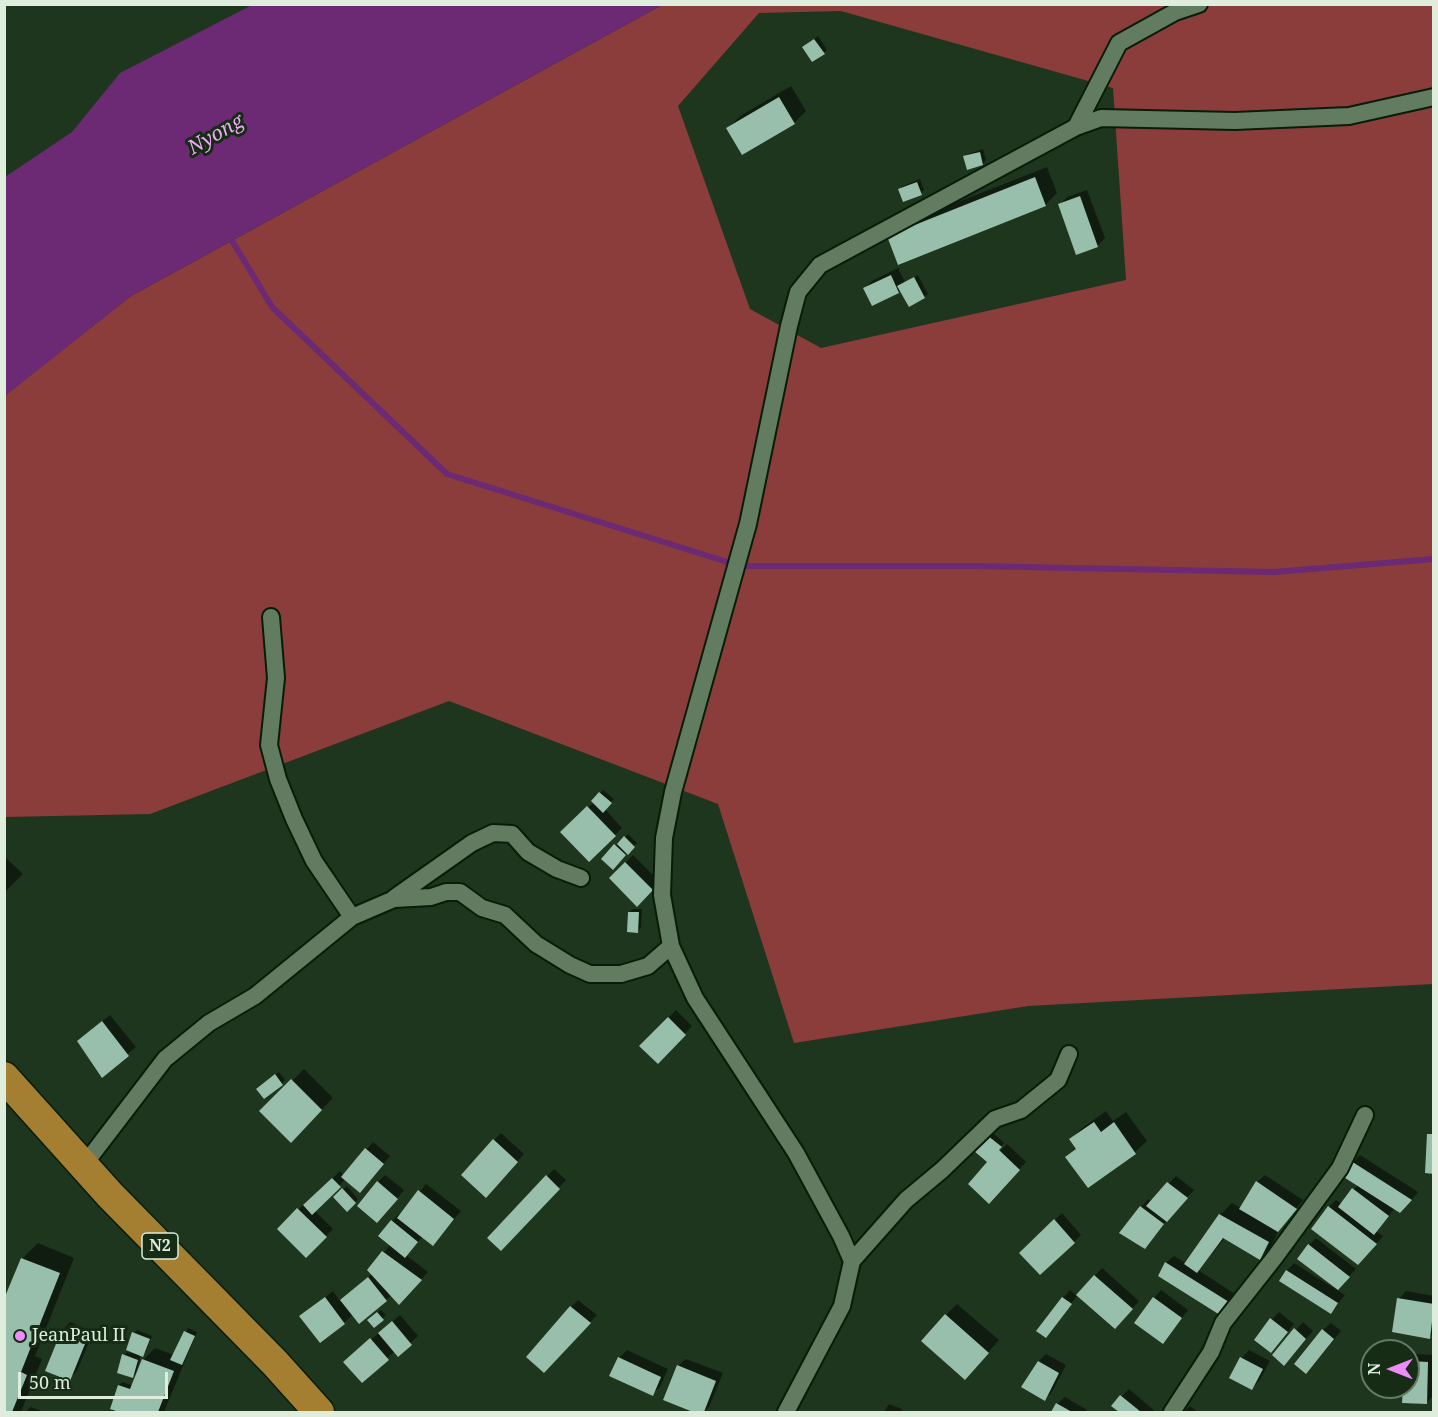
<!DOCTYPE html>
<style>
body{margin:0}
#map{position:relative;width:1438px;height:1417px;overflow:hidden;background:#1f361e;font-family:"Noto Serif",serif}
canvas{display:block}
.frame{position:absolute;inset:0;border:6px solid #dfeddd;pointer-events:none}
.north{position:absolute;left:1360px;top:1339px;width:60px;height:60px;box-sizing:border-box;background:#162c15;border:2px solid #667965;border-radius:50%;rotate:270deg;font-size:16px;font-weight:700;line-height:24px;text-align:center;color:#dfeddd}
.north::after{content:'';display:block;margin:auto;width:21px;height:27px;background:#ed8cf9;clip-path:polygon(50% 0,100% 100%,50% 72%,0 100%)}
.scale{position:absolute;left:18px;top:1372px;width:150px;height:27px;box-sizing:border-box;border:3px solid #dfeddd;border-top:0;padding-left:8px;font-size:18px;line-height:21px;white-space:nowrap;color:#dfeddd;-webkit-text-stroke:4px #162c15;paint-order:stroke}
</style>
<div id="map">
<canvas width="1438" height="1417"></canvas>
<div class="frame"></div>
<div class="north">N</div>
<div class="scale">50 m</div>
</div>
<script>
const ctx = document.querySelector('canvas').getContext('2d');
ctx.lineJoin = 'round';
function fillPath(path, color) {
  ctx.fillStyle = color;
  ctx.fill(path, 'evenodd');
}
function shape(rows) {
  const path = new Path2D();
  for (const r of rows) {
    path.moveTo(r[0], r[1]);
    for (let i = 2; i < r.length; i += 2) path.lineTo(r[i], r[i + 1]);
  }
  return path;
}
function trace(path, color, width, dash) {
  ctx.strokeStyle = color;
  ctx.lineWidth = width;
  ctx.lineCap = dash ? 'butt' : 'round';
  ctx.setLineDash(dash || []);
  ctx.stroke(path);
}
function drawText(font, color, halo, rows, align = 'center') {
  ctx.font = font + ' "Noto Serif",serif';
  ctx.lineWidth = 6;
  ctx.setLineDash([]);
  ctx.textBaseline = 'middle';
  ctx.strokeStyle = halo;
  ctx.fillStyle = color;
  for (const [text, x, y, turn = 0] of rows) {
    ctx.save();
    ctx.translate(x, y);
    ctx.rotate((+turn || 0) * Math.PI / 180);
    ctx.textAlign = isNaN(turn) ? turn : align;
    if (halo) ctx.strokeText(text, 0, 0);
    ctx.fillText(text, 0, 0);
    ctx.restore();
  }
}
fillPath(shape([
 [662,5,1433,5,1433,984,1028,1006,794,1043,718,804,449,701,150,814,5,817,4,396,131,296],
 [841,11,1113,88,1126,280,821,348,750,309,678,106,759,13]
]), '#8a3d3b');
fillPath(shape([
 [254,4,662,5,131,296,5,396,5,177,72,132,120,73]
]), '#6c2974');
fillPath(shape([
 [818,36,827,50,824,53,808,44],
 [791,86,806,111,794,123,743,153,728,128,740,116],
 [983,149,986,160,983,164,965,157,968,154],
 [1047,167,1057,193,1045,205,899,263,900,225],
 [920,179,924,190,921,193,899,189,903,186],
 [1087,190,1105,238,1097,246,1060,205,1067,197],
 [898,268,905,282,918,275,928,294,924,297,901,290,898,292,865,288,872,281],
 [603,790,614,799,605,809,622,828,589,860,562,832,594,802],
 [628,834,637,843,613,868,603,859],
 [633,855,659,881,637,904,611,878],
 [4,856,23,874,4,893],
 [633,909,642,909,641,928,637,931,629,912],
 [676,1010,692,1026,658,1062,641,1046],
 [110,1015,136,1047,102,1075,78,1041],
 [304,1069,333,1098,291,1140,262,1111],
 [279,1072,285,1080,265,1097,261,1086],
 [1106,1111,1113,1121,1126,1112,1147,1141,1135,1152,1088,1186,1067,1157,1077,1148,1071,1139,1082,1128],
 [992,1132,1004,1143,993,1154,995,1156,1007,1144,1026,1162,996,1194,990,1162,976,1151],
 [501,1133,524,1154,493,1189,494,1140],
 [373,1142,390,1156,367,1183,346,1179,314,1210,333,1229,306,1256,279,1229,306,1202,307,1203,340,1171,344,1176],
 [1360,1155,1418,1192,1408,1204,1395,1208,1376,1231,1383,1236,1366,1256,1329,1207,1336,1200,1342,1204,1358,1185,1344,1176,1353,1162],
 [554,1169,566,1180,501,1249,489,1238],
 [385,1175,404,1190,385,1214,378,1182],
 [1265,1175,1303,1200,1279,1230,1271,1246,1260,1258,1225,1238,1198,1270,1235,1294,1227,1306,1166,1263,1174,1256,1186,1263,1220,1215,1232,1203,1241,1208,1257,1182],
 [1176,1176,1194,1190,1169,1217,1152,1240,1145,1247,1121,1233,1141,1207,1148,1199,1152,1202],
 [426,1184,461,1211,433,1244,423,1236,406,1255,428,1272,406,1296,392,1295,386,1300,353,1314,344,1323,301,1316,333,1291,340,1301,372,1274,369,1270,391,1244,392,1221,399,1214,401,1215],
 [347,1186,358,1199,347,1210,335,1197],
 [1062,1213,1081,1235,1074,1242,1021,1253],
 [1316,1238,1356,1269,1338,1288,1309,1245],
 [38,1243,74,1258,35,1356,42,1359,21,1412,4,1412,4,1304,22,1259],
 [1294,1263,1345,1295,1331,1312,1287,1271],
 [1102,1268,1139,1301,1122,1320,1078,1295,1045,1336,1063,1298,1070,1290,1077,1296],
 [1161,1290,1188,1310,1163,1342,1154,1298],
 [1406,1291,1434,1296,1434,1333,1429,1338,1399,1299],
 [578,1300,597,1315,544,1371,571,1307],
 [957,1304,999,1340,976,1367,946,1315],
 [381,1310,386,1315,374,1326,369,1320],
 [1279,1312,1294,1324,1278,1344,1272,1319],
 [400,1315,418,1336,398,1355,395,1351,362,1381,353,1355],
 [70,1322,93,1332,77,1371,69,1379,63,1330],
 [1303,1322,1313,1331,1291,1356,1274,1355],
 [1331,1323,1341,1331,1314,1364,1323,1330],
 [188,1328,197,1332,164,1412,111,1412,114,1409,112,1408,119,1385,123,1382,133,1386,144,1359,155,1348,174,1355],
 [137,1330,152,1336,146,1352,141,1354,136,1373,132,1376,124,1355,127,1352,134,1354,134,1333],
 [627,1350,668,1369,660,1387,652,1394,619,1358],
 [1249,1350,1270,1361,1260,1380,1252,1388,1232,1377,1242,1358],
 [1046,1354,1066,1365,1052,1392,1045,1399,1039,1361],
 [1413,1354,1434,1355,1434,1395,1426,1403,1405,1387,1408,1387,1408,1359],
 [686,1359,723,1373,709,1407,704,1412,697,1412,665,1400,678,1366],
 [1129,1389,1156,1412,1121,1412,1113,1406],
 [1065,1397,1087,1410,1085,1412,1053,1412,1057,1404],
 [889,1404,902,1409,901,1412,884,1412],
 [1190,1406,1198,1412,1184,1412],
 [31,1407,44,1412,25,1412]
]), '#0007');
trace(shape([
 [228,234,272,307,447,474,740,566,972,566,1274,572,1434,559]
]), '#6c2974', 6);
fillPath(shape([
 [814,39,825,54,812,62,802,47],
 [779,97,795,124,742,155,726,128],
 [980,152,983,165,967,170,963,156],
 [1035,177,1046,206,898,265,887,236],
 [917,182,922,195,903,202,898,189],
 [1080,196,1098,247,1076,255,1058,204],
 [891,275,899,293,872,306,863,288],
 [914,277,925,298,909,307,897,286],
 [599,792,612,803,603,813,591,801],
 [587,806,616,836,589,862,560,832],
 [624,836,635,847,628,855,617,844],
 [614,844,626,855,613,870,601,859],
 [625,862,653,890,637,907,609,878],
 [628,912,639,912,638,933,627,932],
 [668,1017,686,1035,658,1064,639,1046],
 [102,1021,129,1056,102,1078,77,1041],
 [275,1074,283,1085,264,1099,256,1089],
 [291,1079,322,1110,291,1143,259,1111],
 [1094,1122,1101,1132,1114,1122,1136,1154,1088,1188,1065,1157,1076,1149,1069,1139],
 [1427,1134,1434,1134,1434,1174,1425,1173],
 [987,1135,1002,1147,999,1150,1020,1170,989,1204,968,1184,987,1162,974,1151],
 [493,1139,518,1162,486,1198,461,1175],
 [365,1148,384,1164,360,1193,341,1177],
 [1351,1161,1412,1200,1400,1213,1342,1176],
 [546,1175,560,1189,501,1251,487,1238],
 [332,1178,341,1187,312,1215,303,1205],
 [377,1181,398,1199,377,1223,357,1206],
 [1256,1181,1297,1209,1278,1232,1239,1209],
 [1167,1182,1188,1198,1167,1222,1146,1206],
 [342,1188,356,1203,347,1212,333,1197],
 [1352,1188,1389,1216,1374,1235,1338,1207],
 [418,1190,454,1219,433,1246,397,1218],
 [1140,1206,1164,1224,1145,1249,1119,1233],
 [1328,1206,1377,1244,1358,1265,1311,1229],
 [297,1208,327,1237,306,1258,277,1229],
 [1219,1214,1269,1242,1260,1260,1223,1238,1197,1273,1184,1264],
 [1054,1219,1075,1243,1040,1275,1019,1253],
 [391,1220,418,1242,405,1258,378,1236],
 [1308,1244,1350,1277,1338,1290,1297,1259],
 [382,1251,422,1280,399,1305,367,1270],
 [21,1258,60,1273,21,1372,27,1375,12,1412,4,1412,4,1299],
 [1165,1262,1229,1302,1220,1315,1158,1276],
 [1286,1270,1338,1303,1331,1314,1279,1281],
 [1094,1275,1133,1309,1115,1329,1076,1295],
 [368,1277,387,1301,359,1324,340,1300],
 [325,1297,345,1324,320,1343,299,1316],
 [1062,1297,1072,1304,1046,1338,1036,1331],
 [1153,1297,1182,1318,1163,1344,1134,1323],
 [1397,1298,1434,1304,1430,1339,1392,1332],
 [570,1306,591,1323,544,1373,526,1357],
 [377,1312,384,1320,374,1328,367,1320],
 [945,1314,989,1353,965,1380,921,1341],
 [1270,1318,1288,1332,1271,1353,1254,1340],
 [392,1321,412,1345,398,1357,378,1333],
 [1294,1328,1306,1339,1284,1366,1272,1355],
 [62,1329,87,1339,70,1381,45,1371],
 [1322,1329,1334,1339,1306,1374,1294,1364],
 [184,1331,195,1336,182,1365,170,1360],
 [132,1332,150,1339,143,1357,126,1350],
 [370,1338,389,1360,362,1383,343,1362],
 [122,1354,138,1360,133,1378,117,1373],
 [618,1357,661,1377,653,1396,609,1376],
 [1240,1357,1263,1369,1252,1390,1229,1378],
 [142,1359,174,1371,158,1412,119,1412,110,1409,118,1385,130,1389],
 [1038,1361,1059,1373,1045,1401,1021,1387],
 [1408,1361,1428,1362,1427,1404,1402,1403,1403,1387,1408,1387],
 [677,1365,716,1381,704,1412,693,1412,663,1400],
 [1120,1395,1141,1412,1119,1412,1111,1406],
 [1056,1403,1072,1412,1051,1412]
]), '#98bfab');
const street = shape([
 [1076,127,1119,43,1175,12,1199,4],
 [271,617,276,678,269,745,278,779,294,819,314,861,352,917],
 [394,898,472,843,493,833,512,834,528,852,557,869,581,878],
 [84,1165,165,1059,209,1023,255,996,352,917,394,899,431,897,446,892,460,892,482,908,505,915,536,944,570,965,590,974,621,974,648,966,671,946],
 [852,1261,906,1200,942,1170,995,1119,1021,1110,1058,1080,1069,1054],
 [786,1412,842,1306,852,1261,841,1236,796,1153,695,998,671,946,662,895,664,838,673,792,748,524,789,326,798,292,820,265,1076,127,1101,118,1235,121,1349,116,1434,97],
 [1172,1412,1211,1352,1223,1323,1275,1257,1340,1168,1365,1115]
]);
const highway = shape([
 [4,1077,110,1195,275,1363,319,1412]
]);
trace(street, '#071d07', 20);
trace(highway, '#071d07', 33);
trace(street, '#627c61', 16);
trace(highway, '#a47f32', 30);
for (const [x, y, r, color] of [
 [20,1336,6,"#ed8cf9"]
]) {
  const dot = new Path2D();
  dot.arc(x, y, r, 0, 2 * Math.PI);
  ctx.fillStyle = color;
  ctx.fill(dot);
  trace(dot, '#162c15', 2);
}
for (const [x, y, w] of [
 [160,1246,36]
]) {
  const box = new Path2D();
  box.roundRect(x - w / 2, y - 13, w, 26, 4.5);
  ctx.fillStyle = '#162c15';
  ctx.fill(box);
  trace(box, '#dfeddd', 1.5);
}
drawText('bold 16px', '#dfeddd', null, [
 ["N2",160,1246]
]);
drawText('18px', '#dfeddd', '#162c15', [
 ["JeanPaul II",32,1336]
], 'left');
drawText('italic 20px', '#efa7f7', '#162c15', [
 ["Nyong",216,135,-30]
]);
</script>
